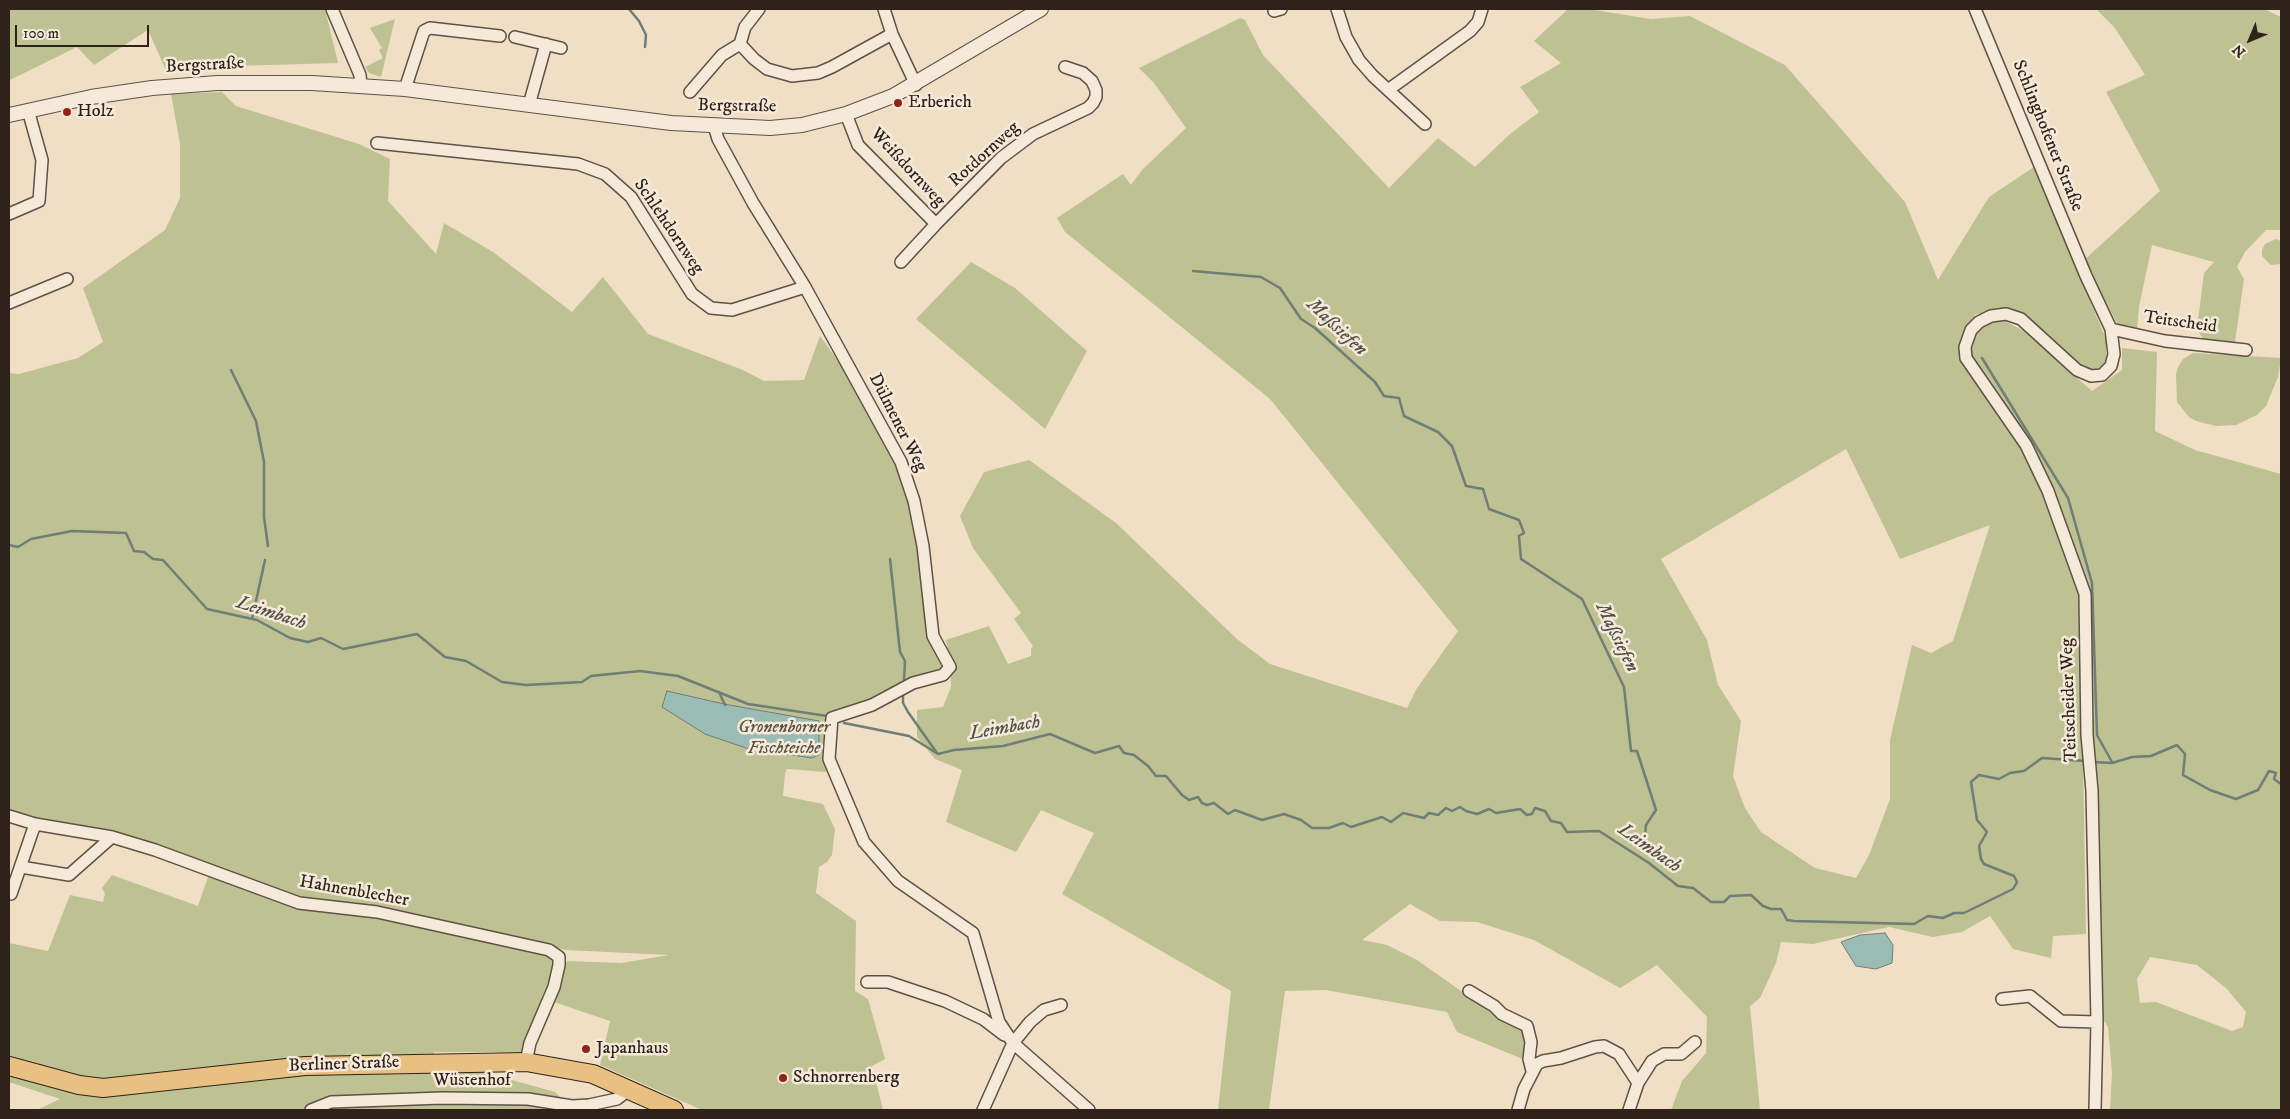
<!DOCTYPE html>
<meta charset="utf-8">
<style>
body{margin:0}
#map{position:relative;width:2290px;height:1119px;overflow:hidden;background:#f0dfc5;font-family:"IM FELL DW Pica",serif}
canvas{display:block}
.frame{position:absolute;inset:0;border:10px solid #2f221b;pointer-events:none}
.north{position:absolute;left:2225px;top:15px;width:50px;height:50px;-webkit-text-stroke:4px #f5ead9;paint-order:stroke;rotate:225deg;font-size:14px;font-weight:700;line-height:20px;text-align:center;color:#2f221b}
.north::after{content:'';display:block;margin:auto;width:18px;height:22px;background:#2f221b;clip-path:polygon(50% 0,100% 100%,50% 72%,0 100%)}
.scale{position:absolute;left:15px;top:25px;width:134px;height:22px;box-sizing:border-box;border:2px solid #2f221b;border-top:0;padding-left:6px;font-size:15px;line-height:18px;white-space:nowrap;color:#2f221b;-webkit-text-stroke:4px #f5ead9;paint-order:stroke}
</style>
<div id="map">
<canvas width="2290" height="1119"></canvas>
<div class="frame"></div>
<div class="north">N</div>
<div class="scale">100 m</div>
</div>
<script>
const ctx = document.querySelector('canvas').getContext('2d');
ctx.lineJoin = 'round';
function fillPath(path, color) {
  ctx.fillStyle = color;
  ctx.fill(path, 'evenodd');
}
function shape(rows) {
  const path = new Path2D();
  for (const r of rows) {
    path.moveTo(r[0], r[1]);
    for (let i = 2; i < r.length; i += 2) path.lineTo(r[i], r[i + 1]);
  }
  return path;
}
function trace(path, color, width, dash) {
  ctx.strokeStyle = color;
  ctx.lineWidth = width;
  ctx.lineCap = dash ? 'butt' : 'round';
  ctx.setLineDash(dash || []);
  ctx.stroke(path);
}
function drawText(font, color, halo, rows, align = 'center') {
  ctx.font = font + ' "IM FELL DW Pica",serif';
  ctx.lineWidth = 5;
  ctx.setLineDash([]);
  ctx.textBaseline = 'middle';
  ctx.strokeStyle = halo;
  ctx.fillStyle = color;
  for (const [text, x, y, turn = 0] of rows) {
    ctx.save();
    ctx.translate(x, y);
    ctx.rotate((+turn || 0) * Math.PI / 180);
    ctx.textAlign = isNaN(turn) ? turn : align;
    if (halo) ctx.strokeText(text, 0, 0);
    ctx.fillText(text, 0, 0);
    ctx.restore();
  }
}
fillPath(shape([
 [9,9,325,9,338,63,165,68,148,30,94,65,77,47,10,80],
 [1568,9,1588,9,1651,19,1690,16,1785,65,1905,202,1938,280,1989,197,2034,167,2106,339,2106,365,2094,370,2078,365,2023,314,2003,308,1974,315,1982,327,2001,319,2024,331,2092,391,2122,370,2122,348,2157,352,2155,431,2195,450,2281,474,2281,1110,2110,1110,2112,1073,2108,1027,2101,1016,2094,762,2083,762,2086,934,2053,936,2051,958,2013,949,1990,916,1962,932,1933,937,1889,927,1813,944,1781,942,1776,963,1760,998,1750,1006,1760,1110,1671,1110,1682,1081,1706,1053,1707,1017,1657,965,1620,988,1534,940,1477,922,1440,921,1410,904,1362,940,1387,945,1417,960,1461,991,1525,1029,1528,1041,1525,1060,1457,1032,1447,1012,1326,990,1285,991,1269,1110,1218,1110,1231,991,1062,894,1094,833,1041,810,1016,852,946,822,962,770,935,759,917,737,917,710,943,707,951,687,950,660,946,640,989,626,1008,664,1031,656,1031,649,1033,646,1014,619,1021,613,973,548,960,516,984,472,1029,460,1116,523,1237,639,1270,664,1407,708,1417,688,1458,631,1270,399,1065,232,1057,218,1123,174,1131,185,1142,170,1186,128,1154,83,1139,68,1240,18,1245,20,1263,55,1389,188,1438,138,1475,167,1510,134,1539,112,1520,87,1561,63,1534,41],
 [1846,449,1900,559,1990,525,1953,641,1931,653,1912,645,1890,740,1890,799,1869,855,1856,878,1815,868,1761,832,1745,808,1733,776,1741,721,1718,685,1707,640,1661,559],
 [2150,957,2197,965,2227,989,2246,1012,2243,1027,2232,1031,2156,1002,2140,1003,2137,979],
 [2096,9,2264,9,2281,17,2281,230,2266,230,2245,252,2237,267,2244,279,2235,342,2203,339,2197,329,2204,273,2214,262,2152,245,2139,307,2137,330,2118,325,2084,260,2160,191,2106,92,2145,75,2115,28],
 [395,19,381,77,369,73,365,67,383,58,379,50,382,48,370,28],
 [222,92,236,106,359,144,390,159,388,201,436,254,444,223,493,252,572,312,603,277,648,334,743,370,764,381,804,380,820,336,844,369,901,462,933,628,948,662,943,675,823,717,828,719,826,772,787,769,785,774,783,796,823,804,835,829,832,855,827,862,819,867,816,893,856,921,855,991,868,999,885,1059,872,1066,883,1110,702,1110,600,1065,610,1021,554,1002,567,961,621,963,669,955,566,950,377,907,299,899,151,843,103,831,42,822,9,809,9,373,19,374,78,358,103,342,83,288,165,230,180,198,180,144,171,94],
 [2276,239,2281,241,2281,264,2271,265,2262,256,2262,250,2265,244],
 [971,262,1015,288,1087,351,1045,429,916,319],
 [2193,353,2281,358,2278,377,2266,406,2257,415,2236,425,2216,426,2196,421,2189,417,2177,402,2176,374,2178,367,2183,359],
 [209,874,301,909,379,916,550,957,555,967,542,998,524,1052,433,1052,443,1070,479,1071,555,1092,573,1110,37,1110,60,1099,9,1082,9,943,48,951,70,895,103,902,105,894,102,888,112,875,198,906]
]), '#bec191');
const water = shape([
 [667,691,724,704,819,721,819,755,812,758,746,748,705,734,662,707,667,691],
 [1885,933,1893,945,1892,963,1876,969,1856,966,1841,942,1860,935,1885,933]
]);
fillPath(water, '#9abcb5');
trace(water, '#6f7e77', 1);
trace(shape([
 [629,9,639,21,646,35,645,47],
 [1193,271,1261,277,1280,288,1301,319,1315,328,1375,382,1384,396,1399,398,1404,416,1438,432,1452,446,1466,486,1483,489,1489,509,1519,520,1524,533,1519,536,1521,559,1582,599,1624,687,1631,751,1637,751,1656,810,1646,825,1644,846],
 [1982,358,2068,498,2092,583,2097,735,2112,762],
 [231,370,256,421,264,462,264,517,268,546],
 [9,545,18,547,31,539,72,531,126,533,134,551,144,552,153,559,163,560,207,609,257,620,290,638,308,642,321,638,343,649,417,634,445,657,466,661,502,682,526,685,582,682,591,676,640,671,678,676,748,704,827,716],
 [890,559,900,652,905,661,904,680],
 [252,619,265,560],
 [719,692,725,705],
 [903,693,903,703,908,712,937,753],
 [844,723,909,736,938,754,954,750,1003,746,1050,734,1095,753,1119,746,1124,753,1134,755,1148,766,1156,776,1166,776,1182,795,1189,800,1198,797,1202,803,1207,805,1214,803,1228,814,1235,810,1262,820,1284,814,1301,820,1312,828,1329,828,1343,823,1351,827,1382,817,1391,822,1403,813,1424,818,1429,813,1438,815,1446,808,1452,811,1460,807,1466,811,1477,814,1489,809,1496,813,1520,809,1527,815,1532,814,1535,808,1545,811,1551,821,1561,823,1567,832,1599,831,1649,863,1678,886,1693,888,1711,902,1724,902,1730,896,1751,895,1763,906,1771,909,1781,909,1787,920,1794,921,1914,924,1928,916,1943,918,1954,913,1964,913,2013,889,2017,882,2014,876,1984,864,1981,859,1979,846,1987,832,1977,820,1971,782,1979,775,1999,779,2010,773,2024,771,2042,758,2085,761],
 [2093,762,2112,763,2132,757,2151,756,2177,745,2185,754,2183,775,2210,790,2236,799,2258,790,2269,771,2276,773,2274,779,2281,784]
]), '#6f7e77', 2.5);
const minor = shape([
 [332,9,360,75,361,86],
 [884,9,892,34,916,85],
 [1337,9,1346,37,1359,60,1373,76,1425,124],
 [1975,9,2086,276,2111,329,2114,354,2111,366,2102,375,2091,376,2077,370,2021,319,2006,314,1991,316,1979,322,1971,330,1965,347,1966,358,2026,445,2048,491,2085,594,2087,735,2092,791,2097,1022,2095,1110],
 [1274,11,1281,9],
 [515,37,561,48],
 [740,44,754,59,767,69,792,76,818,73,832,67,892,34],
 [405,89,424,31,430,28,500,36],
 [1388,90,1470,31,1478,22,1482,9],
 [690,92,722,55,740,44,745,27,759,9],
 [529,105,546,44],
 [846,114,858,145,936,224,901,262],
 [714,126,718,139,753,203,805,287,901,462,914,501,923,546,933,636,950,667,943,675,913,683,872,705,832,718,829,759,864,842,898,881,973,933,999,1022,1013,1043,1089,1110],
 [377,143,578,164,605,174,631,197,692,294,711,308,732,310,805,287],
 [9,214,39,201,42,160,28,110],
 [936,224,1001,158,1033,134,1088,108,1093,103,1096,97,1096,90,1092,81,1083,73,1065,67],
 [9,303,67,279],
 [2111,329,2165,341,2246,350],
 [9,816,35,824,112,837,155,850,299,903,377,912,549,950,559,957,559,965,554,987,530,1043,526,1062],
 [21,867,69,875,112,837],
 [11,894,35,824],
 [867,982,888,982,945,1001,983,1019,1004,1035],
 [1469,991,1494,1006,1502,1014,1527,1026,1531,1042,1529,1059,1532,1071],
 [2002,999,2030,996,2061,1021,2097,1022],
 [311,1110,331,1102,442,1098,528,1099,572,1106,589,1105,617,1099,630,1089],
 [983,1110,1013,1043,1030,1022,1044,1010,1061,1005],
 [1518,1110,1524,1089,1537,1064,1543,1061,1561,1058,1595,1047,1604,1046,1619,1054,1638,1083],
 [1629,1110,1638,1083,1652,1061,1664,1054,1681,1054,1695,1042]
]);
const tertiary = shape([
 [9,115,91,97,152,88,217,83,312,83,405,89,671,123,770,128,802,125,846,114,893,96,1041,9]
]);
const primary = shape([
 [9,1066,79,1085,103,1088,305,1066,526,1062,593,1074,674,1110]
]);
trace(minor, '#5f5146', 14);
trace(tertiary, '#5f5146', 16);
trace(primary, '#2f221b', 20);
trace(minor, '#f5ead9', 11);
trace(tertiary, '#f5ead9', 14);
trace(primary, '#e8c082', 18);
for (const [x, y, r, color] of [
 [898,103,5,"#8f2418"],
 [67,112,5,"#8f2418"],
 [586,1049,5,"#8f2418"],
 [783,1078,5,"#8f2418"]
]) {
  const dot = new Path2D();
  dot.arc(x, y, r, 0, 2 * Math.PI);
  ctx.fillStyle = color;
  ctx.fill(dot);
  trace(dot, '#f5ead9', 2);
}
drawText('18px', '#2f221b', '#f5ead9', [
 ["Bergstraße",205,66,-3],
 ["Bergstraße",737,107,1],
 ["Schlinghofener Straße",2047,136,68],
 ["Rotdornweg",985,155,-42],
 ["Weißdornweg",907,168,47],
 ["Schlehdornweg",668,227,56],
 ["Teitscheid",2180,323,8],
 ["Dülmener Weg",897,423,63],
 ["Teitscheider Weg",2070,700,-92],
 ["Hahnenblecher",354,892,10],
 ["Berliner Straße",344,1065,-2],
 ["Wüstenhof",472,1081]
]);
drawText('18px', '#2f221b', '#f5ead9', [
 ["Erberich",908,103],
 ["Holz",77,112],
 ["Japanhaus",596,1049],
 ["Schnorrenberg",793,1078]
], 'left');
drawText('italic 18px', '#5a523e', '#f5ead9', [
 ["Gronenborner",784,728],
 ["Fischteiche",784,749]
]);
drawText('italic 19px', '#4f5049', '#f5ead9', [
 ["Maßsiefen",1336,328,43],
 ["Leimbach",271,614,18],
 ["Maßsiefen",1616,638,64],
 ["Leimbach",1005,729,-10],
 ["Leimbach",1649,849,35]
]);
</script>
